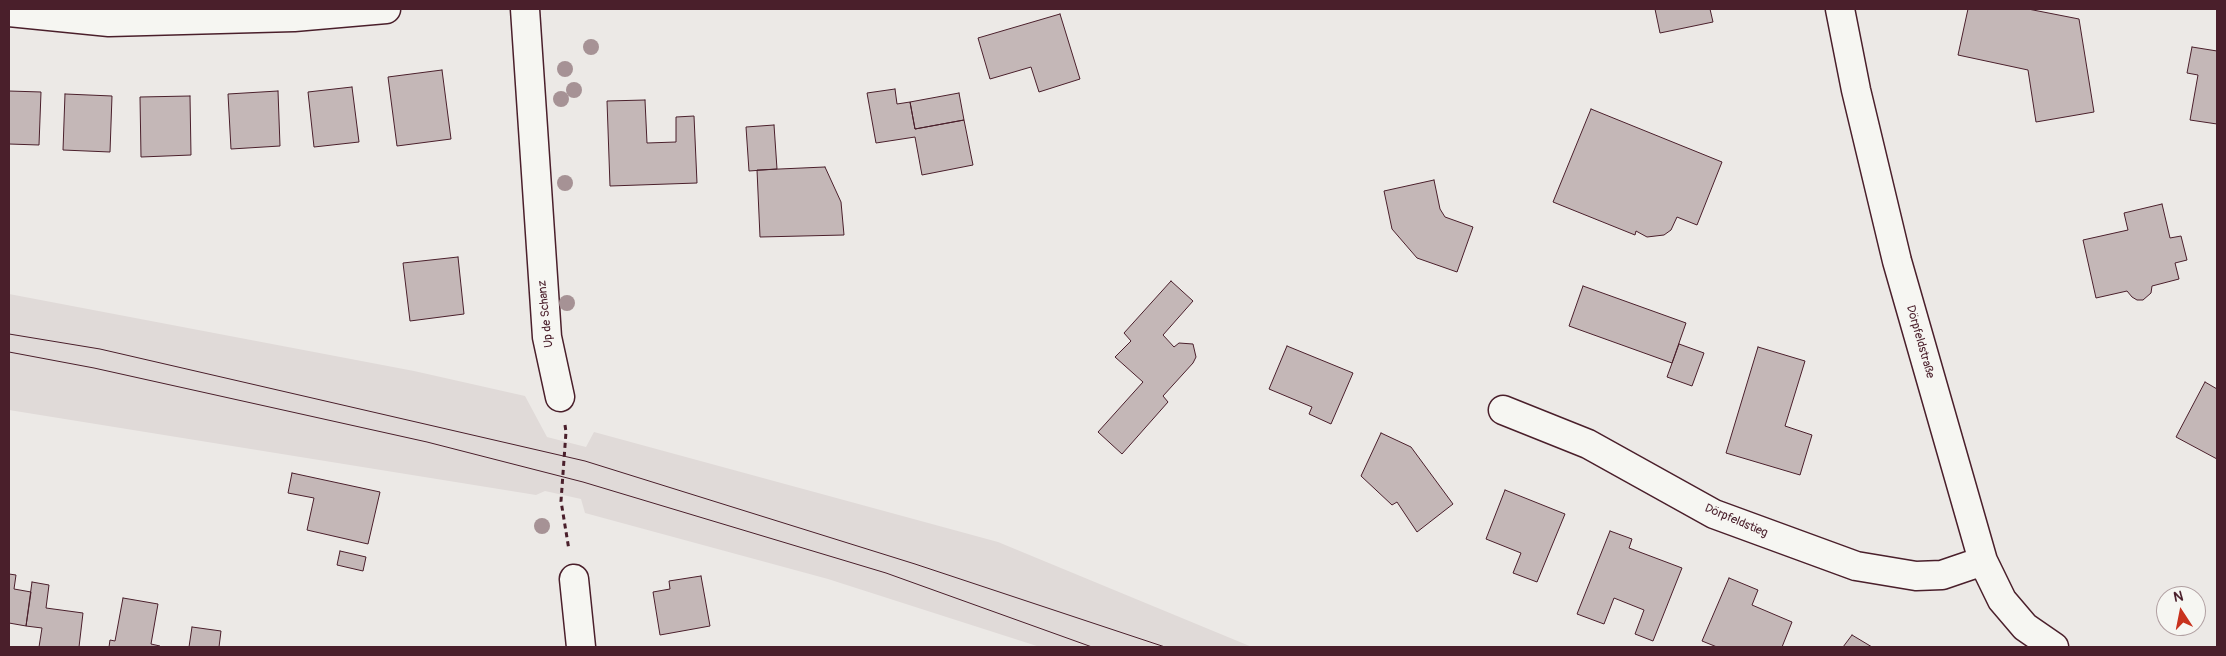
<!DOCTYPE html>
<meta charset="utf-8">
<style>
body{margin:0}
#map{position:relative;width:2226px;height:656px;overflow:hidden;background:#ece9e6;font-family:Pangolin,sans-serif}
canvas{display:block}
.frame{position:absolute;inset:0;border:10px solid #4a1f2b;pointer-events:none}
.north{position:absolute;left:2156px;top:586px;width:50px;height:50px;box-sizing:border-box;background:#f6f6f2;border:1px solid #b1a0a2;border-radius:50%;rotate:349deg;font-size:14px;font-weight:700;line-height:20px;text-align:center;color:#4a1f2b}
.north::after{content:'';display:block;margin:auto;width:18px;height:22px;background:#c8321e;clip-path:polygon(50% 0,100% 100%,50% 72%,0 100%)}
</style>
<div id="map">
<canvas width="2226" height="656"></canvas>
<div class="frame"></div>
<div class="north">N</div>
</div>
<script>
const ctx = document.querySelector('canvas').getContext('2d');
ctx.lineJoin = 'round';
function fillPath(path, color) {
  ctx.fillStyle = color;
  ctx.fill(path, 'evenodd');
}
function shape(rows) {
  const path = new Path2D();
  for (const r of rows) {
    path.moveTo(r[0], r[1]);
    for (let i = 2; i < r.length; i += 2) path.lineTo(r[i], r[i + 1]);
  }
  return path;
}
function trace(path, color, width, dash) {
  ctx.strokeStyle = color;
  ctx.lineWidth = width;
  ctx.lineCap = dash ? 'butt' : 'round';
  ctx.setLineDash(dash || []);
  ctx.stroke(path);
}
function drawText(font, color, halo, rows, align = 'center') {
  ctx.font = font + ' Pangolin,sans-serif';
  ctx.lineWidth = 4.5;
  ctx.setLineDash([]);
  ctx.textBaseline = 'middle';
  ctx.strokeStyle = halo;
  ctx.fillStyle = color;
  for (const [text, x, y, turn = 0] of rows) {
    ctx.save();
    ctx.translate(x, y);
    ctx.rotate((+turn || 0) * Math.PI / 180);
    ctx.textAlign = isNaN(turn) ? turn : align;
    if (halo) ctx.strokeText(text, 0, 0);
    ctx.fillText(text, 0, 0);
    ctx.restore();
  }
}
fillPath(shape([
 [9,294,414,371,525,396,547,437,586,447,594,432,998,542,1252,647,1040,647,828,579,585,513,581,499,545,491,536,495,9,410]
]), '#e0dad8');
const building = shape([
 [1655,9,1710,9,1713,22,1660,33,1655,9],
 [1968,9,2028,9,2079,19,2094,112,2036,122,2028,70,1958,55,1968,9],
 [1060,14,1080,79,1039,92,1031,67,990,79,978,38,1060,14],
 [2192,47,2217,51,2217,124,2190,120,2198,75,2187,73,2192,47],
 [442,70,451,139,397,146,388,77,442,70],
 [352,87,359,142,314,147,308,92,352,87],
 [895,89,897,104,910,102,915,129,964,120,973,165,922,175,915,137,876,143,867,93,895,89],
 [9,91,41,92,39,145,9,144,9,91],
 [278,91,280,146,231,149,228,94,278,91],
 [959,93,964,120,915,129,910,102,959,93],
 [65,94,112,96,110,152,63,150,65,94],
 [190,96,191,155,141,157,140,97,190,96],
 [645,100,647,143,676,142,676,117,694,116,697,183,610,186,607,101,645,100],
 [1591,109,1722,162,1697,225,1677,217,1671,230,1664,235,1647,237,1636,231,1635,235,1553,202,1591,109],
 [774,125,777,169,749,171,746,127,774,125],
 [825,167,841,202,844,235,760,237,757,170,825,167],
 [1434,180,1440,209,1445,217,1473,227,1457,272,1417,258,1392,229,1384,191,1434,180],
 [2162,204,2170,238,2181,236,2187,260,2175,263,2179,279,2152,286,2151,293,2143,300,2137,300,2132,297,2127,291,2096,298,2083,240,2128,230,2124,213,2162,204],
 [458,257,464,314,410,321,403,263,458,257],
 [1171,281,1193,301,1163,335,1174,347,1179,343,1193,344,1196,357,1193,363,1163,396,1168,402,1122,454,1098,432,1143,382,1115,357,1131,341,1124,333,1171,281],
 [1583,286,1686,323,1672,363,1569,326,1583,286],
 [1679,344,1704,353,1692,386,1667,377,1679,344],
 [1287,346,1353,373,1331,424,1309,414,1312,407,1269,389,1287,346],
 [1758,347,1805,361,1785,426,1812,435,1800,475,1726,453,1758,347],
 [2205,382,2217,389,2217,459,2176,437,2205,382],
 [1381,433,1411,447,1453,504,1417,532,1397,502,1392,505,1361,476,1381,433],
 [292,473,380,492,368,544,307,530,314,498,288,493,292,473],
 [1505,490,1565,514,1537,582,1513,573,1521,553,1486,539,1505,490],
 [1610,531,1632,539,1629,548,1682,568,1653,641,1635,634,1644,610,1614,598,1604,624,1577,614,1610,531],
 [340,551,366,557,363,571,337,565,340,551],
 [9,574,16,575,14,589,31,592,26,626,9,623,9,574],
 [701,576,710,626,660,635,653,592,670,589,669,581,701,576],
 [1729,578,1758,590,1752,605,1792,622,1782,647,1717,647,1702,641,1729,578],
 [32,582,49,585,46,608,83,613,79,647,39,647,42,628,26,626,32,582],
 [123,598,158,604,151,644,160,646,159,647,109,647,110,640,115,641,123,598],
 [192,627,221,631,219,647,189,647,192,627],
 [1852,635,1872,647,1843,647,1852,635]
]);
fillPath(building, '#c4b7b7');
trace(building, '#4a1f2b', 1);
const minor = shape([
 [525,9,547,337,560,397],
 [1840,9,1856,90,1897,261,1983,561,2002,600,2025,627,2054,647],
 [9,12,109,22,294,17,386,9],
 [1503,410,1588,444,1714,514,1856,566,1916,576,1942,575,1983,561],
 [574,579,581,647]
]);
trace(minor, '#4a1f2b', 31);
trace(shape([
 [565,425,566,432,561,501,569,550]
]), '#4a1f2b', 3, [5, 4]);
trace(minor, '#f6f6f2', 28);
trace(shape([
 [9,334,100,349,585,461,915,564,1165,647],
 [9,352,94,368,427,442,583,482,886,573,1092,647]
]), '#4a1f2b', 1);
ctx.fillStyle = '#a69295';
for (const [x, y] of [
 [591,47],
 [565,69],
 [574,90],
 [561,99],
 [565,183],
 [567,303],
 [542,526]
]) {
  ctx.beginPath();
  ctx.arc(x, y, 8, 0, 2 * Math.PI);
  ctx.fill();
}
drawText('12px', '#4a1f2b', '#f6f6f2', [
 ["Up de Schanz",546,314,-96],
 ["Dörpfeldstraße",1920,342,74],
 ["Dörpfeldstieg",1736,521,23]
]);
</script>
